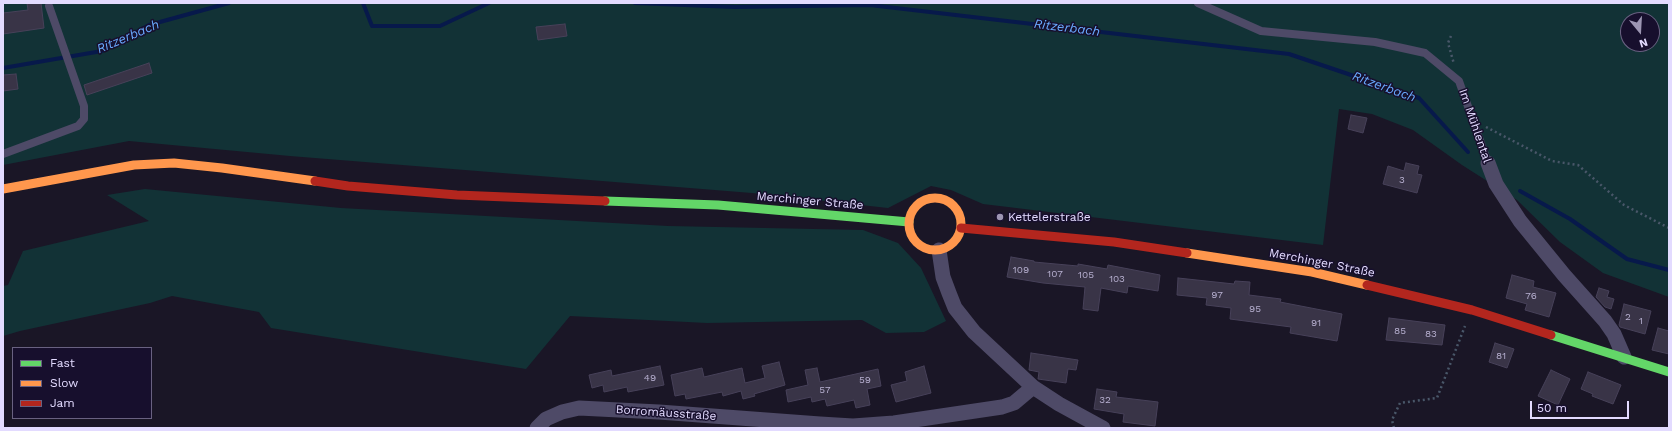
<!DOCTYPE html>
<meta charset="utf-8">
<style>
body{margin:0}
#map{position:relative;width:1672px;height:431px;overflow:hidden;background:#1a1626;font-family:"Work Sans",sans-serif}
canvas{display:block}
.frame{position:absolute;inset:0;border:4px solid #e3dbff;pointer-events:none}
.legend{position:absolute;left:12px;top:347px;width:140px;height:72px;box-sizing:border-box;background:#170f2d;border:1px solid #696181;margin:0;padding:5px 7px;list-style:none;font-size:12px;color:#e3dbff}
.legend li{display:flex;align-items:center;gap:8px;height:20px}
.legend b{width:20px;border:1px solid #696181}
.north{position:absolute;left:1620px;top:12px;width:40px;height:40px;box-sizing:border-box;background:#170f2d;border:1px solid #696181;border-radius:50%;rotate:162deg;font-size:11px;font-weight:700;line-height:16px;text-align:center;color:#e3dbff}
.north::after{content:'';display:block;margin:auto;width:14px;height:18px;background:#9d96b3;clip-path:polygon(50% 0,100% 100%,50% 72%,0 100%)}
.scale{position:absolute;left:1530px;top:401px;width:99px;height:18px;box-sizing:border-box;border:2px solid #e3dbff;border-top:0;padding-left:5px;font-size:12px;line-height:14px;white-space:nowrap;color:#e3dbff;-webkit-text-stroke:3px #170f2d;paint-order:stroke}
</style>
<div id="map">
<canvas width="1672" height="431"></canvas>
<div class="frame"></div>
<ul class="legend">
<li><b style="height:5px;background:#63d668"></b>Fast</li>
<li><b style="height:5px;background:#ff974d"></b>Slow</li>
<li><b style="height:5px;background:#b3261e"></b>Jam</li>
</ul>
<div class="north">N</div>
<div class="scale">50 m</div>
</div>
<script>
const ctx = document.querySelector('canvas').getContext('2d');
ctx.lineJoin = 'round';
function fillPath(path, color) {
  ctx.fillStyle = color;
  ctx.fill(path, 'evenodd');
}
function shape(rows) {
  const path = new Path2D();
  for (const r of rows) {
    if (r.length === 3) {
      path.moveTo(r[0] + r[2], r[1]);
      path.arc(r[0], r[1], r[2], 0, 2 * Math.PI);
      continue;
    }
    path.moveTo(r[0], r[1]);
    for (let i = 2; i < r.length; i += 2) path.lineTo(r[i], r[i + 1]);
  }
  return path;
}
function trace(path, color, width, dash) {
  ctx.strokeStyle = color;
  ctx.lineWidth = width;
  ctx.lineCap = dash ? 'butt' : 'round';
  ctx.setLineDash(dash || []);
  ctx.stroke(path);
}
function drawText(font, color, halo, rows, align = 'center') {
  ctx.font = font + ' "Work Sans",sans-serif';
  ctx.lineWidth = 3;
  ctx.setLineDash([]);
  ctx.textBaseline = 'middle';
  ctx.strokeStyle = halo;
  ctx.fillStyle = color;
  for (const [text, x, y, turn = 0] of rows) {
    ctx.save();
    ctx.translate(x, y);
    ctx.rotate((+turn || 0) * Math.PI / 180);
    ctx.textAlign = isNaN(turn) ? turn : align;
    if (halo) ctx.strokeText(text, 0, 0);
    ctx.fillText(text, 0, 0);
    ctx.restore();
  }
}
fillPath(shape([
 [3,3,1669,3,1669,297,1603,273,1560,242,1517,200,1462,165,1413,130,1372,114,1339,109,1323,245,983,204,951,190,931,186,888,208,752,193,290,156,129,141,3,165],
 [1628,20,1652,20,1652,44,1628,44],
 [145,189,341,208,668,226,863,230,898,243,921,268,946,321,924,332,886,333,862,320,707,323,570,316,526,369,271,328,259,312,172,296,150,303,20,331,3,336,3,286,8,285,23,251,149,221,107,195]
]), '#123236');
trace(shape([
 [363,3,372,26,440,26,489,3],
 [635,3,735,7,870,5,1289,54,1419,98,1468,152],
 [3,68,102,51,149,25,229,3],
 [1520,191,1570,219,1627,259,1669,270]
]), '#07194b', 4);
const building = shape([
 [27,3,41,3,44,28,3,34,3,13,28,10,27,3],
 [565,24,567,36,538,40,536,27,565,24],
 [149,63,152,73,87,95,84,85,149,63],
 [16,74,18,89,3,91,3,75,16,74],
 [1351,115,1367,118,1363,133,1348,129,1351,115],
 [1406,163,1419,166,1417,174,1422,175,1417,193,1383,184,1388,166,1404,171,1406,163],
 [1011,257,1034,261,1034,262,1078,266,1078,264,1107,269,1108,265,1160,275,1158,291,1128,286,1127,293,1101,288,1098,311,1083,309,1085,287,1043,283,1007,277,1011,257],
 [1512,275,1534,281,1533,287,1556,293,1549,317,1525,310,1527,304,1506,298,1512,275],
 [1178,278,1234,284,1235,281,1250,282,1249,295,1281,299,1280,302,1342,314,1337,341,1290,333,1291,327,1230,319,1231,308,1206,305,1207,298,1177,295,1178,278],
 [1599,288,1609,291,1607,297,1614,299,1611,309,1605,307,1596,297,1599,288],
 [1624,304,1651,311,1645,334,1620,327,1619,325,1624,304],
 [1389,318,1445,325,1442,345,1386,340,1389,318],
 [1658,328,1669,331,1669,354,1652,350,1658,328],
 [1495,343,1514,349,1507,368,1489,362,1495,343],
 [1031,353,1078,360,1076,370,1068,369,1066,383,1038,379,1039,372,1029,370,1031,353],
 [779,362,785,385,754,394,755,396,743,399,741,391,723,396,722,392,686,399,685,394,675,396,671,375,702,368,704,377,742,368,745,383,765,378,762,366,779,362],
 [660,366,664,385,628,392,627,387,604,392,603,385,592,388,589,375,611,370,612,376,660,366],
 [924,366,931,393,896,402,891,385,907,381,905,372,924,366],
 [817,368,820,382,878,369,881,386,867,389,870,405,856,408,854,400,827,406,825,399,812,402,811,397,788,402,786,390,808,385,805,370,817,368],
 [1551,370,1570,379,1558,405,1538,396,1551,370],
 [1588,372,1621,385,1613,404,1592,396,1593,394,1581,389,1588,372],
 [1097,389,1117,392,1116,397,1158,402,1155,426,1123,422,1124,414,1094,409,1097,389]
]);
fillPath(building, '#393447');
trace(building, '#474159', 1);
trace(shape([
 [1451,36,1448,43,1454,64],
 [1486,127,1552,161,1578,165,1624,205,1669,228],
 [1394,428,1392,420,1400,403,1437,398,1465,326]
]), '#495769', 2.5, [2, 3]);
trace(shape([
 [1198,3,1261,31,1375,42,1425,53,1459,81,1488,163],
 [3,154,78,126,84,119,84,106,49,6]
]), '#4e4a67', 8);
trace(shape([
 [1488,163,1496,184,1520,221,1564,275,1605,321,1614,334,1624,357],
 [939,250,943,277,949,293,955,308,974,332,1033,387,1059,404,1103,428],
 [537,428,546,419,562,412,579,408,659,412,820,424,853,426,894,423,1002,407,1014,403,1033,387]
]), '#4e4a67', 15);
trace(shape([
 [605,201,718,205,909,222],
 [1551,335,1669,372]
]), '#63d668', 9);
trace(shape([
 [3,189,134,165,174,163,222,168,315,181],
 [935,224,26],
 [1187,253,1312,272,1367,285]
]), '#ff974d', 9);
trace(shape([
 [315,181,348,186,457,195,605,201],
 [961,228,1114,242,1187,253],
 [1367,285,1472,310,1551,335]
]), '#b3261e', 9);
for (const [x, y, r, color] of [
 [1000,217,4,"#9d96b3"]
]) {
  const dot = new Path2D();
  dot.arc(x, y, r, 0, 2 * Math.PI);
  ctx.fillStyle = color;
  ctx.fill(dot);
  trace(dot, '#170f2d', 1.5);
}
drawText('10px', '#b8b1d1', null, [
 ["3",1402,180],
 ["109",1021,270],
 ["107",1055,274],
 ["105",1086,275],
 ["103",1117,279],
 ["97",1217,295],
 ["76",1531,296],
 ["95",1255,309],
 ["2",1628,317],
 ["1",1641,321],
 ["91",1316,323],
 ["85",1400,331],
 ["83",1431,334],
 ["81",1501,356],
 ["49",650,378],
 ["59",865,380],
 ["57",825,390],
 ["32",1105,400]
]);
drawText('12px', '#e3dbff', '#170f2d', [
 ["Im Mühlental",1475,126,71],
 ["Merchinger Straße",810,201,5],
 ["Merchinger Straße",1322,263,11],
 ["Borromäusstraße",666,413,4]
]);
drawText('12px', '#e3dbff', '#170f2d', [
 ["Kettelerstraße",1008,217]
], 'left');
drawText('italic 13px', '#69abff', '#170f2d', [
 ["Ritzerbach",1067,28,7],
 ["Ritzerbach",128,37,-23],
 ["Ritzerbach",1384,87,20]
]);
</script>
